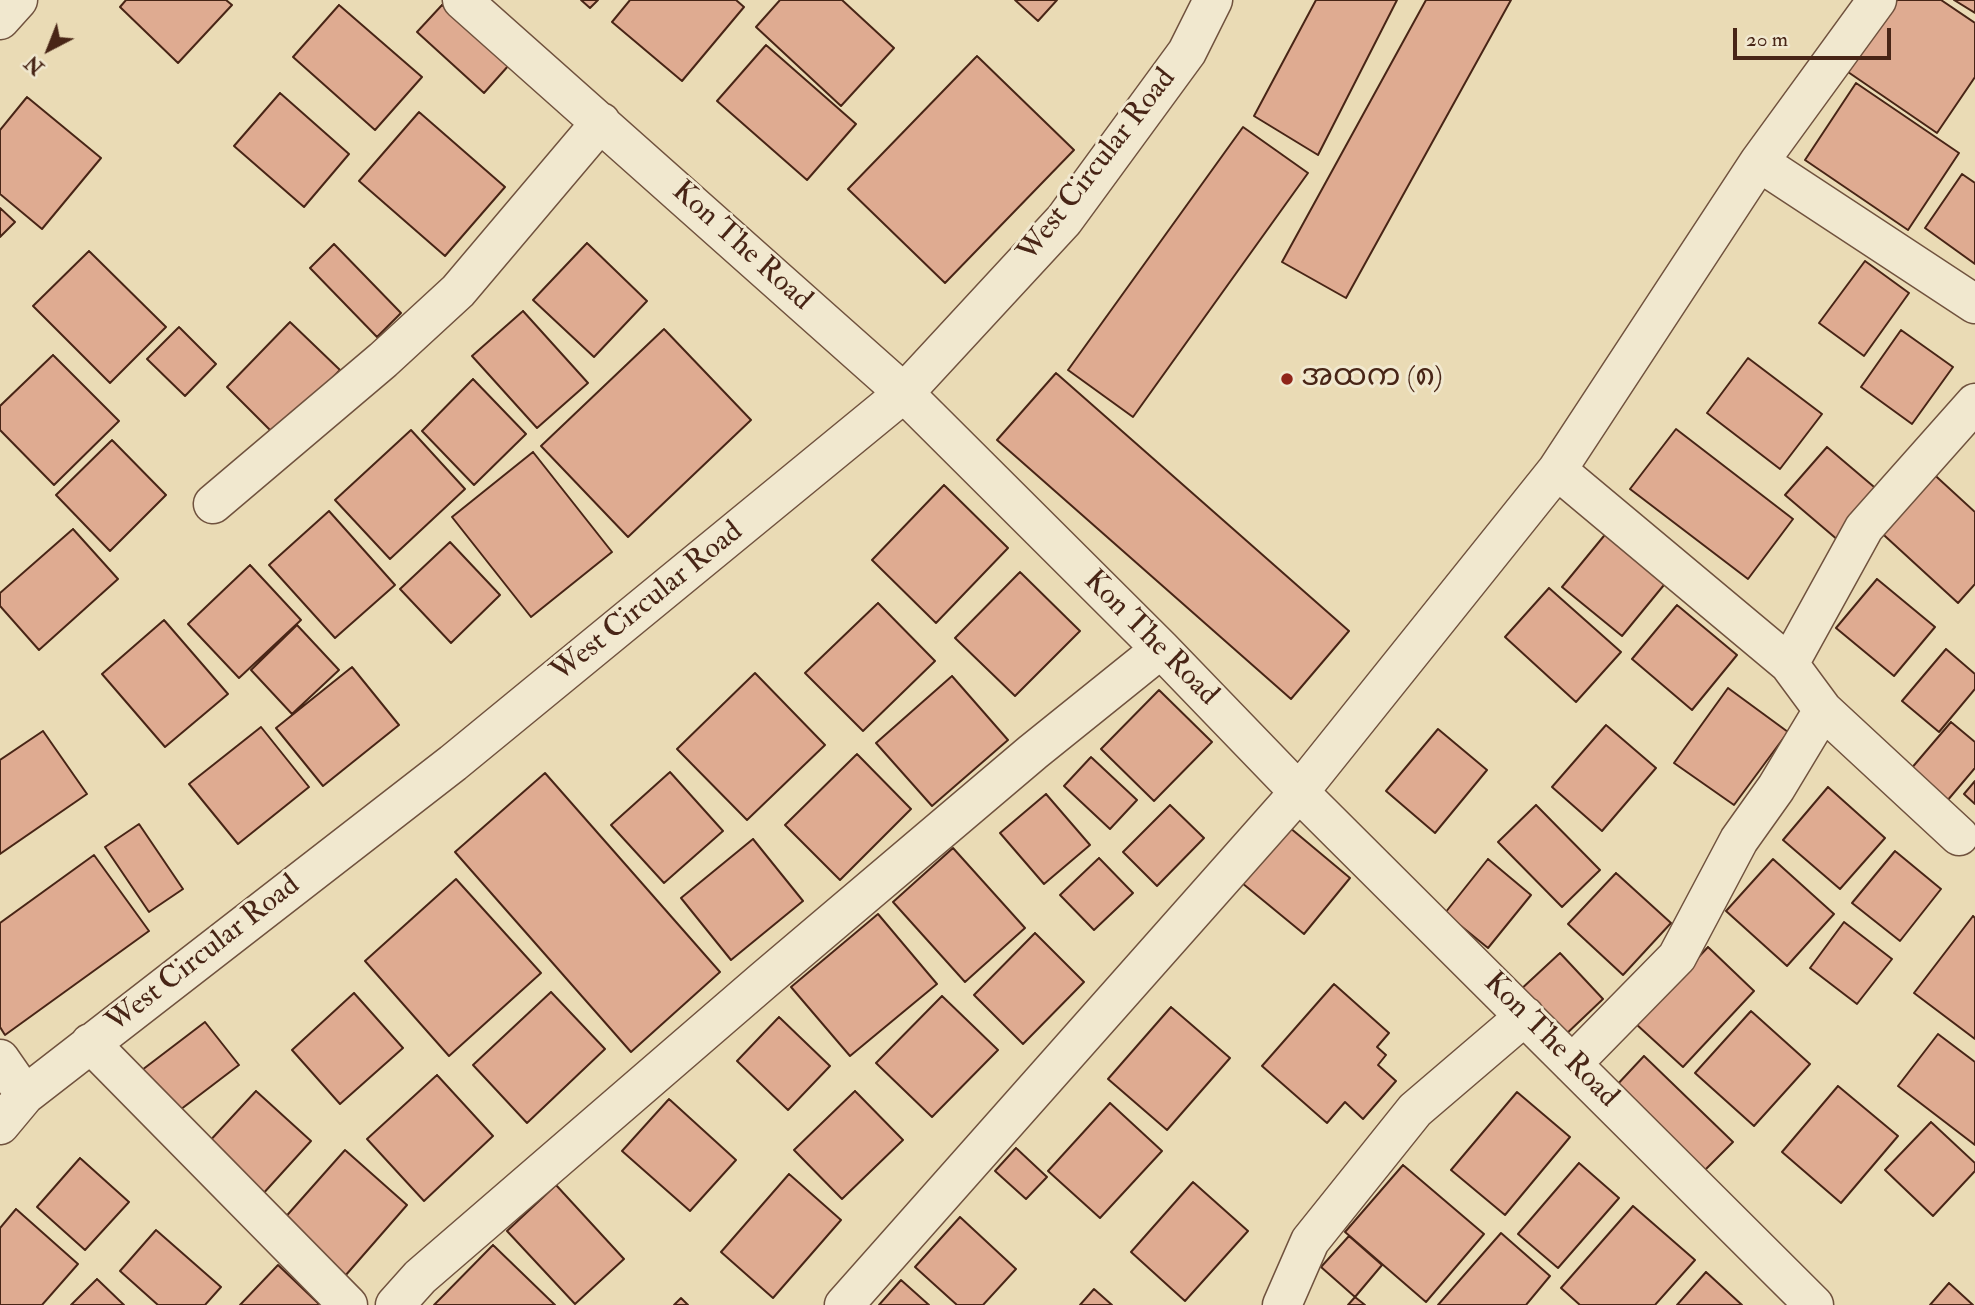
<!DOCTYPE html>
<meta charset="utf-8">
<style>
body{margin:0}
#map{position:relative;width:1975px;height:1305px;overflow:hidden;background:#eadbb5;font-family:"IM FELL Double Pica",serif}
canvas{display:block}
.north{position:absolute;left:14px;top:14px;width:70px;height:70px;-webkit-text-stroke:5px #f1e8cf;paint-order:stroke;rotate:222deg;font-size:19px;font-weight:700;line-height:28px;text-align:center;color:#482516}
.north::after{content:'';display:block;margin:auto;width:24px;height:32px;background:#482516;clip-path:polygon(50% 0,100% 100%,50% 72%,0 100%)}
.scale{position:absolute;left:1733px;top:28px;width:158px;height:32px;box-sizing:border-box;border:4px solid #482516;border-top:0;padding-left:9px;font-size:21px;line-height:24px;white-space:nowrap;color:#482516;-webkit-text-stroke:5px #f1e8cf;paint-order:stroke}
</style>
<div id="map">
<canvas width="1975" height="1305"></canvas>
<div class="north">N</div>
<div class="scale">20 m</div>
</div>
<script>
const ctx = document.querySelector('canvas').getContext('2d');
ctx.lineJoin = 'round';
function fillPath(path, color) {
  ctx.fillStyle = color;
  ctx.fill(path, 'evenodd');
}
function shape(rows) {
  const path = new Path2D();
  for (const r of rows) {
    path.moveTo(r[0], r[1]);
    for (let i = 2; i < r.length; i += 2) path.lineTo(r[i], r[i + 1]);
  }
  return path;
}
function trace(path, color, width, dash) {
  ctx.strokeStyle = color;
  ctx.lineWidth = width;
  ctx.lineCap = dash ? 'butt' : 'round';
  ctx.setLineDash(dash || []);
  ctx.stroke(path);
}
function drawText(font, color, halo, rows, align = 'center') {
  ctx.font = font + ' "IM FELL Double Pica","Noto Sans Myanmar",serif';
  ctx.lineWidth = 6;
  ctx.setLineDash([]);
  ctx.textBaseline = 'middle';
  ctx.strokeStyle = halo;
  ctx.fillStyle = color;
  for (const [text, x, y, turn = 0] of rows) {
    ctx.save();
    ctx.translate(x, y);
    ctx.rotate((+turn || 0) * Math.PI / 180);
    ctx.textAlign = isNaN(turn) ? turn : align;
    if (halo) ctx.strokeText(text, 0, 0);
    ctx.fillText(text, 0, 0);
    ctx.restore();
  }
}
const building = shape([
 [126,0,226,0,232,5,178,63,120,7,126,0],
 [581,0,598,0,590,8,581,0],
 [630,0,736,0,744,7,682,81,612,22,630,0],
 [780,0,842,0,894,48,841,106,756,27,780,0],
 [1015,0,1057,0,1038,21,1015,0],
 [1316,0,1397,0,1318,155,1254,116,1316,0],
 [1426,0,1511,0,1346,298,1282,262,1426,0],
 [1897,0,1941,0,1975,23,1975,77,1937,133,1848,72,1897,0],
 [1954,0,1975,0,1975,13,1954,0],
 [339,5,422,77,375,130,293,57,339,5],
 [442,5,509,65,484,93,417,32,442,5],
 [766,45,856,124,807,180,717,101,766,45],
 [977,56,1074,150,945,283,848,189,977,56],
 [1856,83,1959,153,1908,230,1805,160,1856,83],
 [280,93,349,154,304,207,234,146,280,93],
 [27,97,101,158,42,229,0,194,0,130,27,97],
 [419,112,505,187,445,256,359,181,419,112],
 [1243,127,1308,173,1133,417,1068,370,1243,127],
 [1962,174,1975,183,1975,264,1925,228,1962,174],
 [0,208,15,222,0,237,0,208],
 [587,243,647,301,594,357,533,300,587,243],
 [334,244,401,313,377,337,310,268,334,244],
 [89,251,166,327,110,383,33,306,89,251],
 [1865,261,1909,293,1864,356,1819,323,1865,261],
 [523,311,588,383,537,428,472,356,523,311],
 [290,322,340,370,276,436,227,387,290,322],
 [179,327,216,364,185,396,147,359,179,327],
 [664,329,751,420,628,537,541,446,664,329],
 [1901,330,1953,367,1912,424,1861,387,1901,330],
 [53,355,119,421,54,485,0,430,0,406,53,355],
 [1748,358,1822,414,1780,469,1707,413,1748,358],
 [1056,373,1349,631,1291,699,997,440,1056,373],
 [473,379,526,434,474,485,422,431,473,379],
 [1676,429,1793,519,1748,579,1630,489,1676,429],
 [411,430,465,489,390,559,335,500,411,430],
 [112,440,166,495,110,551,56,495,112,440],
 [1827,447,1880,492,1839,541,1785,495,1827,447],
 [533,452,612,552,531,617,452,517,533,452],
 [1927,468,1975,512,1975,584,1958,603,1874,526,1927,468],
 [944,485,1008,548,936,623,872,560,944,485],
 [329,511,395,585,335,638,269,565,329,511],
 [73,529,118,579,39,650,0,606,0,593,73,529],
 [1608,531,1668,580,1622,636,1562,587,1608,531],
 [450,542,500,595,451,643,400,589,450,542],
 [250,565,301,620,239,678,188,624,250,565],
 [1020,572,1080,631,1015,696,955,638,1020,572],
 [1877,579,1935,627,1894,676,1836,628,1877,579],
 [1549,588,1621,652,1576,702,1505,637,1549,588],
 [878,603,935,661,863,731,805,673,878,603],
 [1677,605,1737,655,1692,710,1632,659,1677,605],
 [164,620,228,694,165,747,102,674,164,620],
 [297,625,339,670,292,714,251,670,297,625],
 [1946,649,1975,674,1975,689,1939,732,1902,701,1946,649],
 [352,667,399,725,323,786,276,728,352,667],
 [755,673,825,745,747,820,677,749,755,673],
 [952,676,1008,740,932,806,876,743,952,676],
 [1728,688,1788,732,1734,805,1674,763,1728,688],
 [1159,690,1212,742,1154,801,1101,749,1159,690],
 [1951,722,1975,742,1975,768,1947,801,1910,770,1951,722],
 [1606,725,1656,768,1602,831,1552,787,1606,725],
 [261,727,309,787,238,844,189,784,261,727],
 [1438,729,1487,770,1435,833,1386,791,1438,729],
 [43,731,87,794,0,854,0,760,43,731],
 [857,754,911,809,840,880,785,825,857,754],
 [1091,757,1137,800,1110,829,1064,786,1091,757],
 [670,772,723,831,664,883,611,825,670,772],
 [545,773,720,972,631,1052,455,852,545,773],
 [1975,781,1975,804,1964,794,1975,781],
 [1828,787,1885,838,1840,889,1783,840,1828,787],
 [1046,794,1090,845,1044,884,1000,833,1046,794],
 [1170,805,1204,838,1157,886,1123,852,1170,805],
 [1536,805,1600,870,1562,907,1498,842,1536,805],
 [139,824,183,889,149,912,105,847,139,824],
 [1289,827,1350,878,1304,934,1242,883,1289,827],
 [753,839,803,901,731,960,681,898,753,839],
 [953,848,1025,928,965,982,893,902,953,848],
 [1895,851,1941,889,1900,941,1852,903,1895,851],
 [94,855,149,931,5,1035,0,1027,0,923,94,855],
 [1099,858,1133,893,1094,930,1060,895,1099,858],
 [1488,859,1531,895,1488,948,1445,913,1488,859],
 [1773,859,1834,914,1787,966,1726,911,1773,859],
 [1616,873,1671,923,1623,975,1568,924,1616,873],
 [456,879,541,973,449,1056,365,961,456,879],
 [878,914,937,984,850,1056,791,987,878,914],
 [1973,916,1975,918,1975,1039,1914,993,1973,916],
 [1844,922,1892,959,1857,1004,1810,968,1844,922],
 [1035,933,1084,982,1023,1044,974,995,1035,933],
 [1708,947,1754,991,1683,1067,1636,1024,1708,947],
 [1560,953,1603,999,1562,1038,1518,992,1560,953],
 [1334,984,1389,1033,1377,1047,1386,1055,1378,1065,1396,1081,1363,1119,1345,1102,1327,1123,1262,1066,1334,984],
 [551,992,605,1049,527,1123,473,1065,551,992],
 [354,993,403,1048,340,1104,292,1050,354,993],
 [942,996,998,1050,932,1117,876,1063,942,996],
 [1171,1007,1230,1058,1167,1130,1108,1079,1171,1007],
 [1751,1011,1810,1064,1754,1126,1695,1073,1751,1011],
 [779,1017,830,1066,788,1110,737,1061,779,1017],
 [205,1022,239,1065,176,1113,142,1070,205,1022],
 [1938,1034,1975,1062,1975,1145,1898,1086,1938,1034],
 [1644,1056,1733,1142,1703,1172,1615,1087,1644,1056],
 [437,1075,493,1136,424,1201,367,1139,437,1075],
 [1838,1086,1898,1136,1841,1203,1782,1152,1838,1086],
 [256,1091,311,1141,261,1196,206,1145,256,1091],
 [855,1091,903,1140,842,1199,794,1150,855,1091],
 [1517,1092,1570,1137,1505,1215,1451,1170,1517,1092],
 [669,1099,736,1160,690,1211,622,1151,669,1099],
 [1110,1103,1162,1151,1100,1218,1048,1171,1110,1103],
 [1931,1122,1975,1163,1975,1171,1933,1216,1885,1170,1931,1122],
 [1016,1148,1047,1177,1026,1199,995,1171,1016,1148],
 [345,1150,407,1205,345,1276,282,1221,345,1150],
 [80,1158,129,1202,85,1250,37,1207,80,1158],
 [1579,1163,1619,1198,1558,1268,1518,1234,1579,1163],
 [1403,1165,1484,1234,1426,1302,1345,1232,1403,1165],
 [789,1174,841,1220,773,1298,721,1252,789,1174],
 [1193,1182,1248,1231,1185,1301,1131,1252,1193,1182],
 [556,1185,624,1259,575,1304,507,1231,556,1185],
 [1633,1206,1695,1260,1655,1305,1580,1305,1561,1288,1633,1206],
 [16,1209,78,1264,42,1305,0,1305,0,1228,16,1209],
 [960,1217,1016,1269,983,1305,957,1305,915,1267,960,1217],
 [156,1230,221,1287,205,1305,158,1305,120,1271,156,1230],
 [1501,1233,1550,1276,1526,1305,1438,1305,1501,1233],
 [1349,1236,1382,1265,1355,1297,1321,1267,1349,1236],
 [493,1245,555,1305,434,1305,493,1245],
 [278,1265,320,1305,240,1305,278,1265],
 [1706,1272,1742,1305,1677,1305,1706,1272],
 [97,1279,124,1305,71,1305,97,1279],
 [901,1280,929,1305,879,1305,901,1280],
 [1949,1283,1973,1305,1930,1305,1949,1283],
 [1094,1289,1112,1305,1080,1305,1094,1289],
 [1355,1297,1365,1305,1348,1305,1355,1297],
 [681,1298,688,1305,674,1305,681,1298]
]);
fillPath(building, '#dfab91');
trace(building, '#482516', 2);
const minor = shape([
 [462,0,904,393,1161,649,1299,792,1814,1305],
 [0,20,18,0],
 [1759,162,1975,304],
 [1557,470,1789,664,1823,710,1959,836],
 [213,504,383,360,458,291,601,122],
 [1789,664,1864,528,1975,403],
 [90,1043,348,1305],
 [0,1059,25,1095],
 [1572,1064,1677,957,1739,840,1776,788,1823,710],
 [0,1125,25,1095,453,763,904,393,1064,220,1187,52,1213,0],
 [395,1305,420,1277,764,980,1033,752,1161,649],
 [844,1305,1299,792,1557,470,1759,162,1877,0],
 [1282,1305,1310,1241,1415,1110,1525,1016]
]);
trace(minor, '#70523e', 41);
trace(minor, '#f1e8cf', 38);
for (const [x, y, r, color] of [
 [1287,379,7,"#8f2418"]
]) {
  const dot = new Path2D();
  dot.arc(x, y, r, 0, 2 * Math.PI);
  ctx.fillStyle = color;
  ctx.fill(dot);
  trace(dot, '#f1e8cf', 2.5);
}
drawText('30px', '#482516', '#f1e8cf', [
 ["West Circular Road",1098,166,-52],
 ["Kon The Road",741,247,42],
 ["West Circular Road",648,603,-39],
 ["Kon The Road",1150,639,45],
 ["West Circular Road",204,955,-38],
 ["Kon The Road",1550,1041,45]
]);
drawText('30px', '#482516', '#f1e8cf', [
 ["အထက (၈)",1301,379]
], 'left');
</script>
